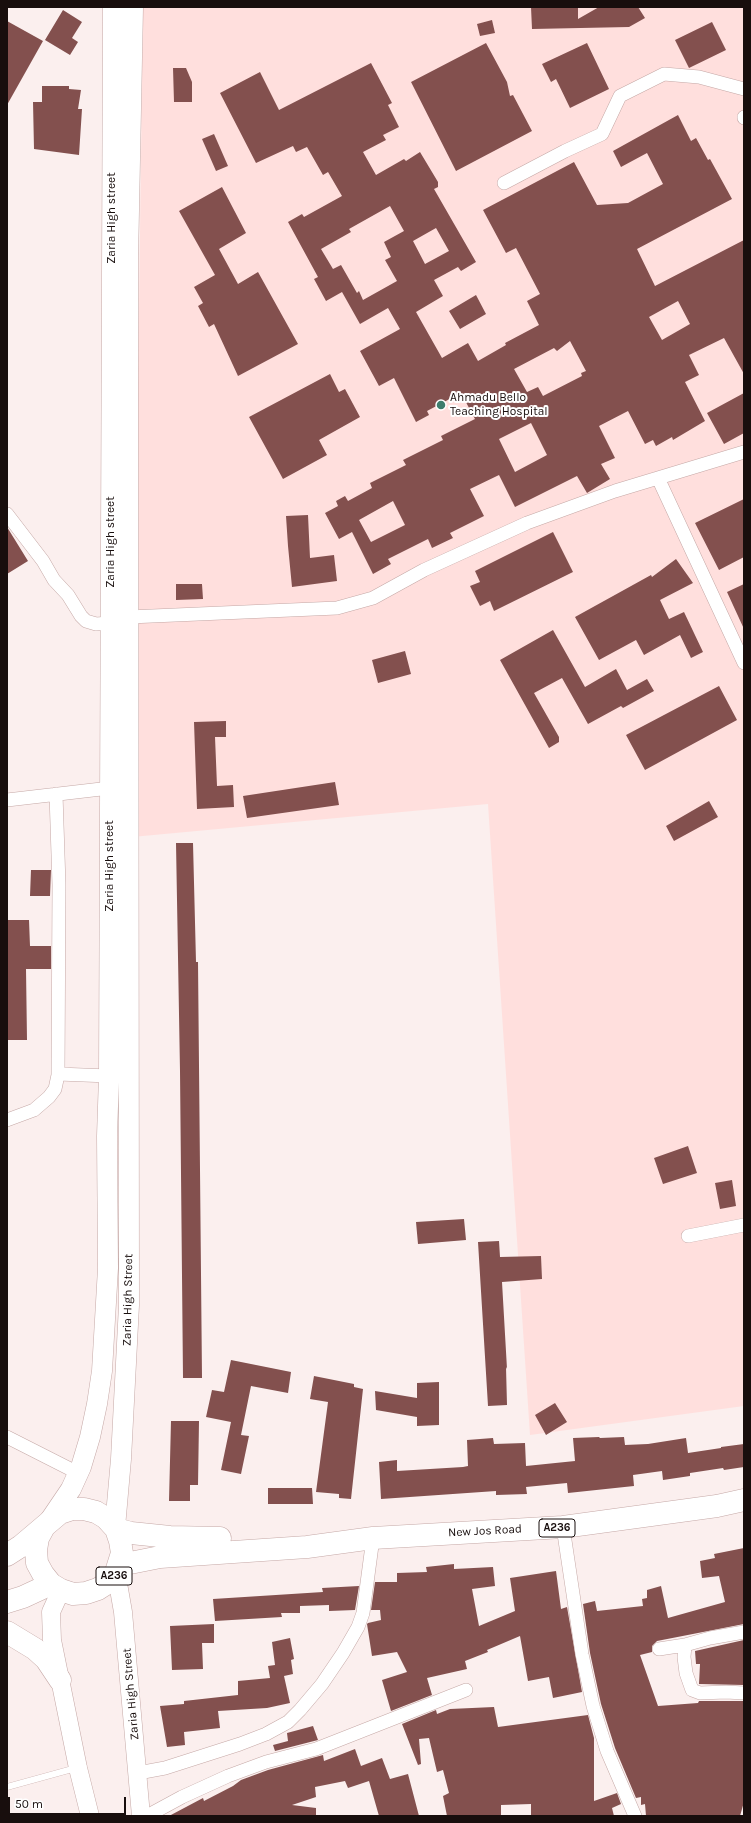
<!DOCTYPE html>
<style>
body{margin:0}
#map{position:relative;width:751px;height:1823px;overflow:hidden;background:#fbefee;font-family:Karla,sans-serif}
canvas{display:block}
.frame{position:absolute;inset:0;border:8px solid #180e0d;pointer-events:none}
.scale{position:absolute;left:8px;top:1797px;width:118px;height:18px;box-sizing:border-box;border:2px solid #180e0d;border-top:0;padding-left:5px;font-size:12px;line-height:14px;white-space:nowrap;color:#180e0d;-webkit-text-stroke:3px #fff;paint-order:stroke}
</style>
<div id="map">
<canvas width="751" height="1823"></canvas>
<div class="frame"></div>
<div class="scale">50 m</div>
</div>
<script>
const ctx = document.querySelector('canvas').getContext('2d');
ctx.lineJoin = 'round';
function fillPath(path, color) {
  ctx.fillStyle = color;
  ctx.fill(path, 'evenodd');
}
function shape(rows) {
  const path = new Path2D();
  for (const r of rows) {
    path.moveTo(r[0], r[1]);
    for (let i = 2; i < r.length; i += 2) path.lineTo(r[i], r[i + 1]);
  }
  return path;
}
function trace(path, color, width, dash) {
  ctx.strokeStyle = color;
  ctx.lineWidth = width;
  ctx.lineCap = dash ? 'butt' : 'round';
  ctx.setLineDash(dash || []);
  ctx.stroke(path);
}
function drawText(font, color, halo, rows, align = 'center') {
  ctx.font = font + ' Karla,sans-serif';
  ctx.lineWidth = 4;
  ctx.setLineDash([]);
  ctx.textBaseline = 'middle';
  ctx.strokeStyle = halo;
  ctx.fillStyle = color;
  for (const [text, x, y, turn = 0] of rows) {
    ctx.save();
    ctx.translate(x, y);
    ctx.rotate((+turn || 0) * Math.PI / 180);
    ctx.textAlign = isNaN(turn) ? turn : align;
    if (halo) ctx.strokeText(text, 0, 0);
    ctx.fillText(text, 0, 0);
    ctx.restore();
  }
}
fillPath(shape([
 [143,7,744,7,744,1406,530,1435,488,804,132,837]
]), '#ffdfdd');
fillPath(shape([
 [531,7,578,7,578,19,599,7,638,7,645,18,629,27,532,29],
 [63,10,82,22,72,38,78,42,70,55,45,40],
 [492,20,495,33,480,36,477,24],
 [7,21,43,41,7,105],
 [712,22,726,50,689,68,675,40],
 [486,43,507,82,510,96,513,95,532,131,456,171,411,82],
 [587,43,609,89,570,108,556,79,551,82,542,64],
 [371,63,392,103,388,105,399,127,383,135,386,140,363,152,376,175,404,159,406,161,420,152,438,182,438,187,434,189,476,262,461,271,458,267,434,280,443,296,416,312,442,358,468,343,478,361,506,345,505,343,539,325,527,301,540,294,516,248,506,253,483,210,574,162,597,205,628,203,663,184,647,153,621,167,613,151,678,115,691,141,696,138,708,160,710,159,732,199,637,249,655,286,744,240,744,374,724,338,689,355,699,375,685,382,705,421,673,440,672,437,656,446,653,440,645,444,628,411,599,426,615,458,601,464,610,479,587,493,577,476,515,507,499,475,470,489,484,516,450,533,453,538,432,548,428,539,388,559,391,564,373,574,352,532,339,539,325,513,338,506,336,501,345,496,348,501,372,488,370,483,406,465,403,460,443,440,441,436,475,419,461,393,427,411,429,415,416,422,394,378,379,386,360,351,400,329,388,308,360,324,342,292,326,301,314,279,318,277,288,222,302,214,304,217,342,196,328,172,323,175,307,147,296,152,293,146,256,163,220,93,260,72,279,110],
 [390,206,404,231,384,242,391,257,385,260,397,281,363,300,359,291,357,293,341,265,333,269,321,249,351,232,349,229],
 [436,228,449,251,425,264,413,241],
 [678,301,690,324,662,340,649,317],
 [570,341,586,371,581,373,582,376,543,396,538,387,527,392,514,369,554,348,557,351],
 [531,423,547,455,515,472,499,439],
 [393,501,405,525,371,542,359,520],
 [173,68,186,68,192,82,192,102,174,102],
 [42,86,69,86,69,89,81,90,78,109,82,109,79,155,34,149,33,102,42,102],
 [214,134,228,166,216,171,202,139],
 [222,187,246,233,219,249,238,284,258,272,298,344,238,376,214,324,209,327,198,306,203,303,194,287,215,275,179,211],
 [476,295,486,314,460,329,449,311],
 [330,374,339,392,345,389,360,417,319,440,327,455,283,479,249,417],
 [744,393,744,433,724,444,707,413],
 [744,499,744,557,719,570,695,523],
 [308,515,310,558,334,555,337,581,292,587,288,546,286,516],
 [7,527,28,561,7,574],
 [553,532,573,572,494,611,490,601,480,606,470,586,480,582,475,571],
 [676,559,693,583,660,600,669,619,684,612,703,652,691,658,680,635,644,655,636,640,599,660,575,617,651,575,652,577],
 [176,584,202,584,203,599,176,600],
 [744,584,744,629,727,592],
 [553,630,585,687,616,669,627,690,647,679,654,691,623,708,621,706,588,724,562,678,534,693,559,737,559,742,549,748,500,660],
 [405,651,411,674,378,683,372,660],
 [719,686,737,720,645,770,626,735],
 [226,721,226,737,215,737,217,786,233,785,234,807,197,809,194,722],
 [335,782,339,805,247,818,243,796],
 [709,801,718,817,674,841,666,826],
 [176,843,193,843,196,962,198,962,202,1378,183,1378,180,1071],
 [31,870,51,870,50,896,30,896],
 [7,920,29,920,30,946,51,946,51,969,26,969,27,1040,7,1040],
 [688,1146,697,1173,663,1184,654,1158],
 [732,1180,736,1206,720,1209,715,1183],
 [464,1219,466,1240,418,1244,416,1222],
 [499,1241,500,1257,541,1256,542,1279,502,1282,507,1369,506,1367,507,1405,488,1406,478,1242],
 [231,1360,291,1372,288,1393,251,1386,241,1435,249,1436,241,1474,221,1470,231,1422,206,1417,212,1390,224,1392],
 [314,1376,354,1384,354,1387,363,1389,351,1499,339,1498,339,1494,316,1492,328,1402,310,1399],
 [439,1382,439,1425,417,1426,417,1417,376,1410,375,1391,417,1398,417,1383],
 [555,1403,567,1422,546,1435,535,1415],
 [171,1421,199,1421,198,1485,190,1485,190,1501,169,1501],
 [599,1437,600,1438,624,1437,625,1445,648,1444,686,1438,688,1453,721,1448,721,1447,744,1444,744,1467,724,1470,723,1468,690,1473,690,1476,663,1480,662,1471,633,1475,634,1486,568,1493,567,1483,526,1487,527,1494,496,1495,496,1491,381,1499,379,1462,397,1460,397,1471,463,1467,468,1466,467,1440,493,1438,494,1444,525,1443,526,1466,575,1461,573,1438],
 [268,1488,312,1488,313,1504,268,1504],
 [744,1548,744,1624,657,1641,652,1646,652,1652,640,1655,658,1706,698,1703,699,1701,744,1701,744,1802,740,1816,646,1816,645,1804,641,1805,641,1797,636,1798,615,1748,601,1704,590,1653,583,1604,595,1601,597,1611,643,1606,642,1599,647,1598,647,1590,661,1586,668,1618,725,1602,719,1576,702,1578,700,1561,715,1558,714,1554],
 [454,1564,454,1569,493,1567,495,1586,472,1589,479,1626,515,1611,510,1578,556,1571,561,1609,567,1607,582,1692,553,1698,549,1677,528,1681,520,1636,487,1650,488,1652,465,1661,467,1669,427,1678,432,1695,391,1711,382,1680,407,1672,397,1652,372,1656,367,1624,368,1623,381,1620,380,1610,371,1610,375,1582,397,1582,397,1573,427,1572,426,1567],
 [359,1586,355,1610,329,1611,329,1605,300,1606,300,1613,281,1613,282,1617,215,1621,213,1599,323,1592,322,1588],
 [214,1624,214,1643,202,1643,203,1669,172,1670,170,1626],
 [290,1638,294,1659,291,1660,293,1674,284,1676,290,1703,267,1708,218,1711,220,1728,184,1732,185,1745,167,1747,160,1706,184,1704,184,1701,238,1695,238,1681,270,1678,268,1666,275,1665,272,1642],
 [744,1640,744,1685,699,1684,700,1664,696,1664,695,1651],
 [494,1707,498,1727,588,1715,594,1738,594,1801,617,1793,621,1804,612,1808,614,1816,531,1816,531,1804,501,1805,501,1816,447,1816,443,1796,449,1793,443,1770,437,1772,429,1738,419,1739,421,1764,418,1765,402,1724,436,1710,437,1714,450,1709],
 [313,1726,318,1740,275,1751,273,1745,288,1741,287,1733],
 [355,1749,361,1766,382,1758,390,1779,408,1774,419,1816,379,1816,369,1781,348,1788,345,1781,315,1787,316,1797,292,1805,316,1808,316,1816,169,1816,203,1798,204,1801,233,1786,241,1780,268,1770,323,1755,324,1761]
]), '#83504e');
const lane = shape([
 [7,1787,76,1768]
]);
const street = shape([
 [744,117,744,118],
 [504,183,565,151,602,134,620,96,664,74,699,77,744,89],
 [658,478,744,663],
 [7,514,43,561,54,580,68,595,81,616,86,621,96,624,111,623],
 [129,617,337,608,373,598,424,570,527,523,615,491,744,452],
 [7,800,110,788],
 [58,1074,109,1076],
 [7,1120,34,1110,49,1097,55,1089,58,1075,59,885,56,794],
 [688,1236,744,1225],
 [7,1437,78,1473],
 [563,1527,582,1654,593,1706,607,1751,635,1816],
 [685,1645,684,1657,686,1673,692,1690,700,1693,726,1692,744,1693],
 [659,1649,685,1645,710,1638,744,1632],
 [138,1773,165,1768,240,1744,266,1734,288,1722,300,1710,322,1684,343,1653,358,1627,363,1613,373,1538],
 [147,1816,182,1797,228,1776,266,1762,316,1749,466,1690]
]);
const secondary = shape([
 [116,1572,123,1612,141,1816],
 [61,1590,51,1612,52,1640,78,1768,90,1816]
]);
const primary = shape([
 [50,1520,71,1489,81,1467,90,1437,97,1404,102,1371,108,1268,107,1136,109,1076,113,7],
 [115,1527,121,1459,129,1305,128,261,133,7]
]);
const highway = shape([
 [116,1529,131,1533,170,1537,220,1538],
 [7,1555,21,1546,60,1513,72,1509,84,1509,96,1512,106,1518,116,1529,120,1541,122,1553,116,1572,109,1582,98,1589,86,1593,73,1594,61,1590,51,1584,43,1574,37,1563,36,1550,38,1538,44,1527],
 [120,1565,160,1557,307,1547,373,1538,563,1527,717,1506,744,1500],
 [7,1602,23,1597,51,1584],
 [7,1632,35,1649,46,1659,60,1680]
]);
trace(lane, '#c5a8a6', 7);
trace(street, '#c5a8a6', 14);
trace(secondary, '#c5a8a6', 19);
trace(primary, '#c5a8a6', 21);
trace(highway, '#c5a8a6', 23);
trace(lane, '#fff', 6);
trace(street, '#fff', 13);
trace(secondary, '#fff', 18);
trace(primary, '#fff', 20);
trace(highway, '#fff', 22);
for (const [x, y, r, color] of [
 [441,405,5,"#3d7e6e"]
]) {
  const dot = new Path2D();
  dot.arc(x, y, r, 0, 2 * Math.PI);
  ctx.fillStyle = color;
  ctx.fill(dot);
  trace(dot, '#fff', 1.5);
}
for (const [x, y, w] of [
 [557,1528,36],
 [114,1576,36]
]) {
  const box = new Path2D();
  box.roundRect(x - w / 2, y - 9, w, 18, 3);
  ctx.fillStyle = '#fff';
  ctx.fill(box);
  trace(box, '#180e0d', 1);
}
drawText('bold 11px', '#180e0d', null, [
 ["A236",557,1528],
 ["A236",114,1576]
]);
drawText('12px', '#180e0d', '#fff', [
 ["Zaria High street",112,218,-90],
 ["Zaria High street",111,542,-90],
 ["Zaria High street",110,866,-90],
 ["Zaria High Street",128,1300,-89],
 ["New Jos Road",485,1531,-3],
 ["Zaria High Street",131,1694,-95]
]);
drawText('12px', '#180e0d', '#fff', [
 ["Ahmadu Bello",450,398],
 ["Teaching Hospital",450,412]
], 'left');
</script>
